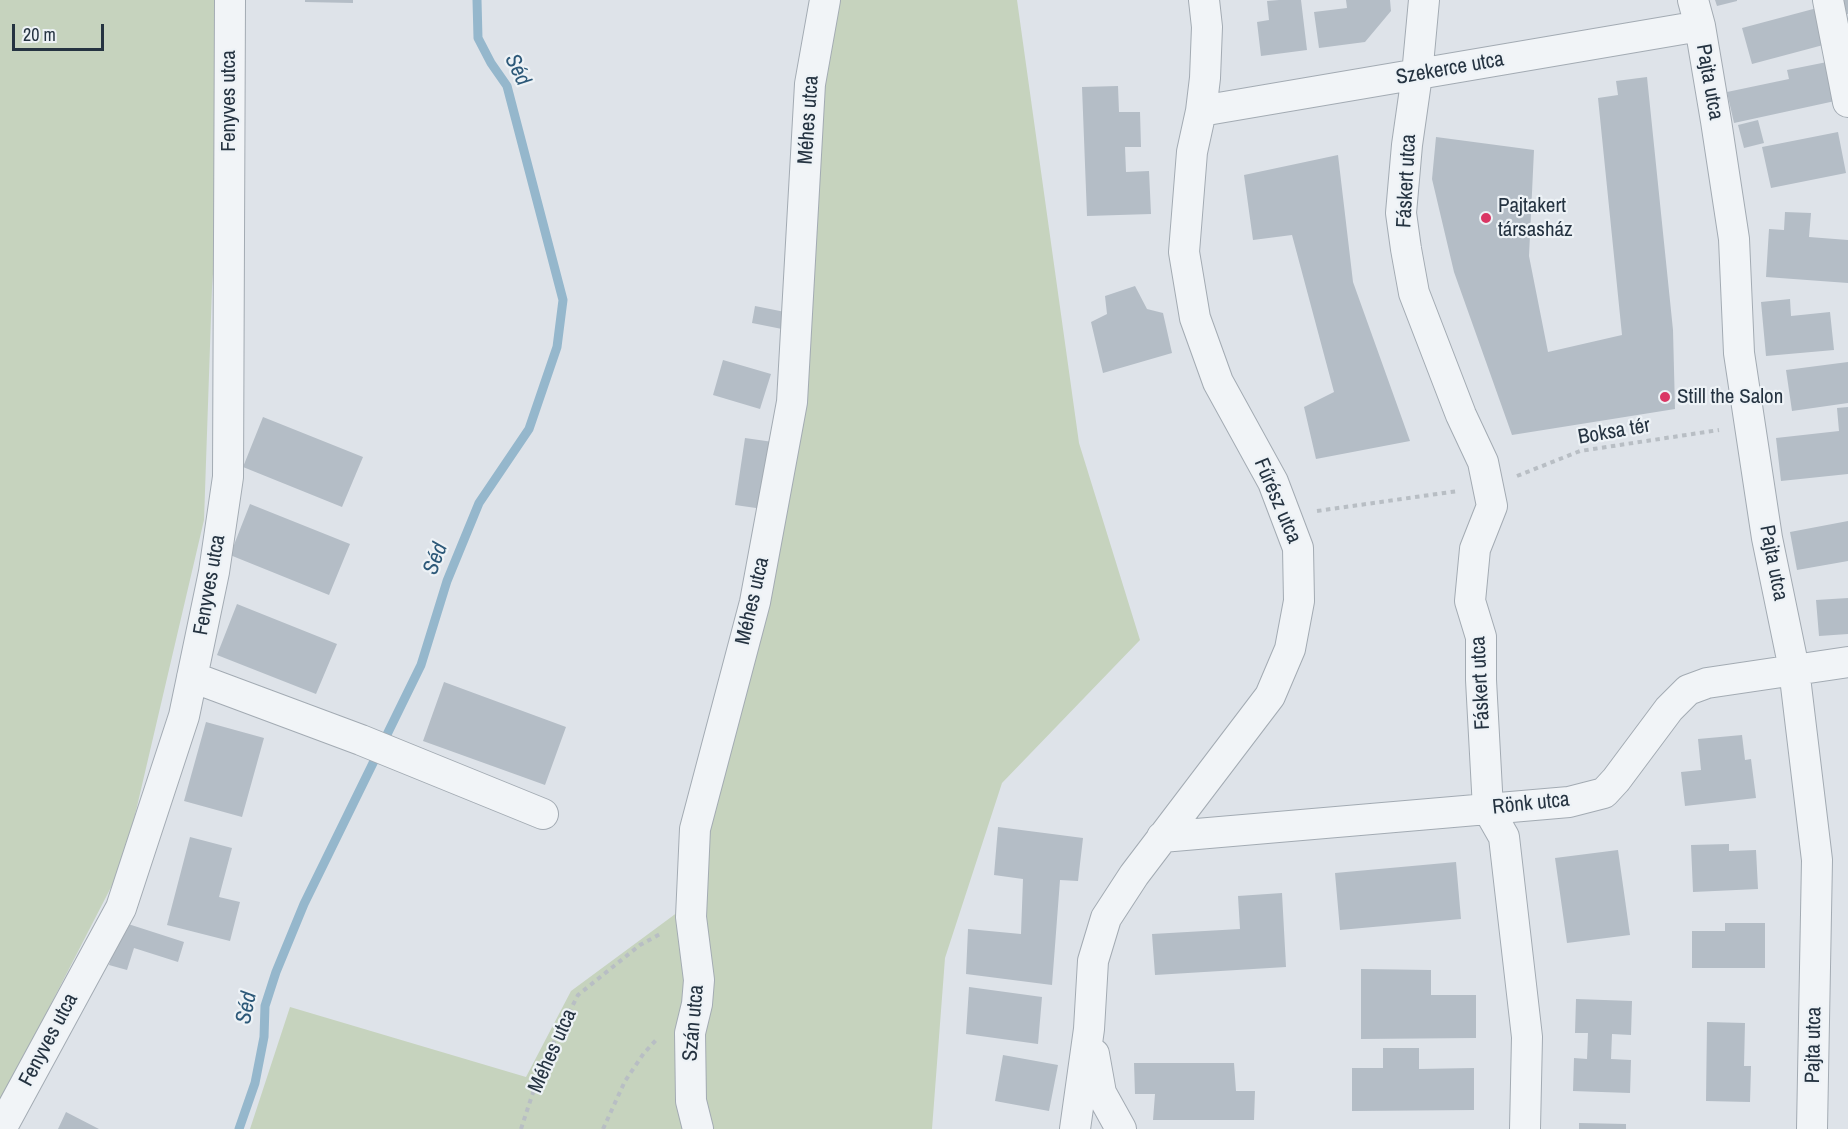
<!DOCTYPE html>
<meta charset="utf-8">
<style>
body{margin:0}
#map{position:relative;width:1848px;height:1129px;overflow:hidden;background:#dee3e9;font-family:"Archivo Narrow",sans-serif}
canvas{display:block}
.scale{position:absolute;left:12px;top:24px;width:92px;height:27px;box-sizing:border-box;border:3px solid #253341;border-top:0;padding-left:8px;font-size:18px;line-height:21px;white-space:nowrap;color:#253341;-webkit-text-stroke:4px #edf2f6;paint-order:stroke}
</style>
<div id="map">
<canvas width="1848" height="1129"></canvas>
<div class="scale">20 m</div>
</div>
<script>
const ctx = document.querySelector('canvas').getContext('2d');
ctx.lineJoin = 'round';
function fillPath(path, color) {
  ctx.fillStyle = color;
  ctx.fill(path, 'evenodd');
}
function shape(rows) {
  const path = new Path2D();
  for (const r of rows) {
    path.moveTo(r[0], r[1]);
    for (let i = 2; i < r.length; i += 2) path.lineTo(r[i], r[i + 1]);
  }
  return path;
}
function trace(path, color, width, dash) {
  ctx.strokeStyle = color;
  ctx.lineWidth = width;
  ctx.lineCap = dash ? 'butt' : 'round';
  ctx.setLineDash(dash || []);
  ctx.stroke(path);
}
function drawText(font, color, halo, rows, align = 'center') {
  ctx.font = font + ' "Archivo Narrow",sans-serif';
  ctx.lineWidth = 4.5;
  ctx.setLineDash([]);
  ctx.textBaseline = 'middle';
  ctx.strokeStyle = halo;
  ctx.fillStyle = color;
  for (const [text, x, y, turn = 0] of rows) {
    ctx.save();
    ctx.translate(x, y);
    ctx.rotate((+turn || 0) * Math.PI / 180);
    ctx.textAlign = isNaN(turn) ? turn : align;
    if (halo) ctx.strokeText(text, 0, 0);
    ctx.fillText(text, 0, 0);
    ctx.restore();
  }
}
fillPath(shape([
 [0,0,232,0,212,288,204,520,124,862,0,1103],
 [816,0,1017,0,1079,443,1140,640,1002,783,945,958,932,1129,250,1129,290,1007,526,1077,571,991,697,898,698,851,764,597]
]), '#c6d3be');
trace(shape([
 [239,1129,255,1083,264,1037,265,1006,276,972,304,904,421,665,447,581,479,503,529,429,557,347,563,300,507,86,491,63,478,38,477,0]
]), '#95b7cc', 9);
fillPath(shape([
 [305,0,353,0,353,3,305,2],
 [1279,0,1301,0,1307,50,1261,56,1257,22,1269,20,1267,1],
 [1346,0,1390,0,1391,11,1365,42,1319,48,1314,12,1347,8],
 [1715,0,1737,0,1737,1,1717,6],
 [1843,0,1848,0,1848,14,1847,14],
 [1817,8,1827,44,1752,64,1742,28],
 [1827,62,1835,101,1734,123,1727,92,1789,79,1787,70],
 [1647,77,1673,330,1675,409,1512,435,1454,272,1432,179,1436,137,1534,150,1529,256,1548,352,1622,335,1598,98,1618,95,1616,81],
 [1118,86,1119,112,1140,112,1141,147,1125,147,1126,172,1149,171,1151,214,1087,216,1082,87],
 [1758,120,1764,143,1744,148,1738,125],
 [1838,132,1846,173,1771,188,1762,147],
 [1338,155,1353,282,1410,441,1316,459,1304,407,1334,392,1292,235,1253,240,1244,175],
 [1785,212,1811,213,1809,237,1848,240,1848,283,1766,277,1769,229,1784,230],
 [1135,286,1147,309,1163,313,1172,353,1103,373,1091,322,1107,314,1105,296],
 [1790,299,1791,316,1830,312,1834,350,1766,356,1761,302],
 [755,306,785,312,782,329,752,323],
 [723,360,771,374,760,409,713,395],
 [1848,362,1848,403,1792,411,1786,370],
 [1848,407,1848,474,1781,481,1776,438,1839,431,1837,408],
 [263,417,363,457,342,507,243,467],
 [745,438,773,442,763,509,735,505],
 [250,504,350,544,329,595,230,555],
 [1848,521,1848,561,1797,570,1790,532],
 [1848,598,1848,634,1819,636,1816,600],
 [237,604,337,644,316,694,217,655],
 [444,682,566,727,545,785,423,741],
 [206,722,264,738,242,817,184,801],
 [1742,735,1745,760,1751,759,1756,798,1685,806,1681,772,1701,770,1698,739],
 [998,827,1083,838,1078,881,1060,880,1052,985,966,974,968,929,1021,934,1023,879,994,875],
 [190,837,232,848,219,897,240,902,230,941,167,925],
 [1729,844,1729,851,1756,850,1758,889,1693,892,1691,845],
 [1618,850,1630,935,1567,943,1555,858],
 [1456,862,1461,919,1340,930,1335,873],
 [1282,893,1286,967,1155,975,1152,934,1240,929,1238,896],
 [122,922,184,942,178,962,134,948,127,970,109,965],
 [1725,923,1765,923,1765,968,1692,968,1692,931,1725,931],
 [1361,969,1431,970,1431,995,1476,995,1476,1038,1361,1039],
 [969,987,1042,997,1038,1044,966,1034],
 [1576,999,1632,1001,1631,1035,1612,1034,1611,1059,1631,1060,1630,1093,1573,1091,1574,1058,1587,1059,1588,1033,1575,1033],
 [1707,1022,1745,1023,1744,1066,1751,1066,1750,1102,1706,1101],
 [1383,1048,1419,1048,1419,1069,1474,1068,1474,1110,1352,1111,1352,1068,1383,1068],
 [1003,1055,1058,1065,1049,1111,995,1101],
 [1134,1063,1234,1063,1236,1091,1255,1091,1254,1120,1153,1120,1155,1094,1135,1094],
 [66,1112,99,1129,58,1129],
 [1579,1123,1626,1124,1626,1129,1579,1129]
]), '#b4bdc6');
const minor = shape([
 [1424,0,1417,75,1407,145,1401,213,1406,249,1414,293,1461,415,1483,462,1492,506,1475,549,1470,601,1481,637,1481,680,1488,809,1504,837,1527,1037,1525,1129],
 [1693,0,1700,26,1716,121,1734,239,1739,353,1767,538,1794,669,1817,860,1812,1129],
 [1828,0,1848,102],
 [1201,111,1700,26],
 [192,677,361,740,543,814],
 [1162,837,1569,802,1604,793,1616,780,1669,709,1688,690,1707,683,1848,662],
 [1094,1054,1101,1093,1121,1129],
 [1,1129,121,908,184,716,214,572,228,477,230,0],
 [698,1129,691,1101,690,1033,697,1004,699,980,691,917,695,829,755,602,792,402,810,84,825,0],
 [1075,1129,1089,1029,1093,961,1106,918,1134,875,1270,696,1290,649,1299,601,1298,548,1273,482,1218,382,1195,318,1184,252,1192,152,1201,111,1205,78,1207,27,1204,0]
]);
trace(minor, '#a3abb3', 32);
trace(shape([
 [1517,476,1580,451,1719,430],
 [1317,511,1458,491],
 [521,1129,542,1065,578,995,640,945,662,933],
 [603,1129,625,1081,644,1053,658,1038]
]), '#b8bec4', 4, [4.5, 4.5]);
trace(minor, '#f1f4f7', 30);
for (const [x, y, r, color] of [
 [1486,218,6,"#da3664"],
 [1665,397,6,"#da3664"]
]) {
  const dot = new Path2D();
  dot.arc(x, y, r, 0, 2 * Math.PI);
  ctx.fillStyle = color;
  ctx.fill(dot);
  trace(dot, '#edf2f6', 2);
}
drawText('21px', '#253341', '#edf2f6', [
 ["Szekerce utca",1450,69,-10],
 ["Pajta utca",1709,82,80],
 ["Fenyves utca",229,101,-90],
 ["Méhes utca",809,120,-86],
 ["Fáskert utca",1407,181,-87],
 ["Boksa tér",1614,432,-10],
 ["Fűrész utca",1277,501,67],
 ["Pajta utca",1773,563,79],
 ["Fenyves utca",210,585,-80],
 ["Méhes utca",753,601,-77],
 ["Fáskert utca",1481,683,-93],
 ["Rönk utca",1531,804,-6],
 ["Szán utca",694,1023,-85],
 ["Fenyves utca",49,1040,-62],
 ["Pajta utca",1814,1045,-89],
 ["Méhes utca",553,1051,-66]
]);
drawText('21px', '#253341', '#edf2f6', [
 ["Pajtakert",1498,206],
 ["társasház",1498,230],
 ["Still the Salon",1677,397]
], 'left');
drawText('italic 22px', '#2c5878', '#edf2f6', [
 ["Séd",517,70,64],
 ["Séd",436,559,-69],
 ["Séd",247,1008,-78]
]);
</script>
